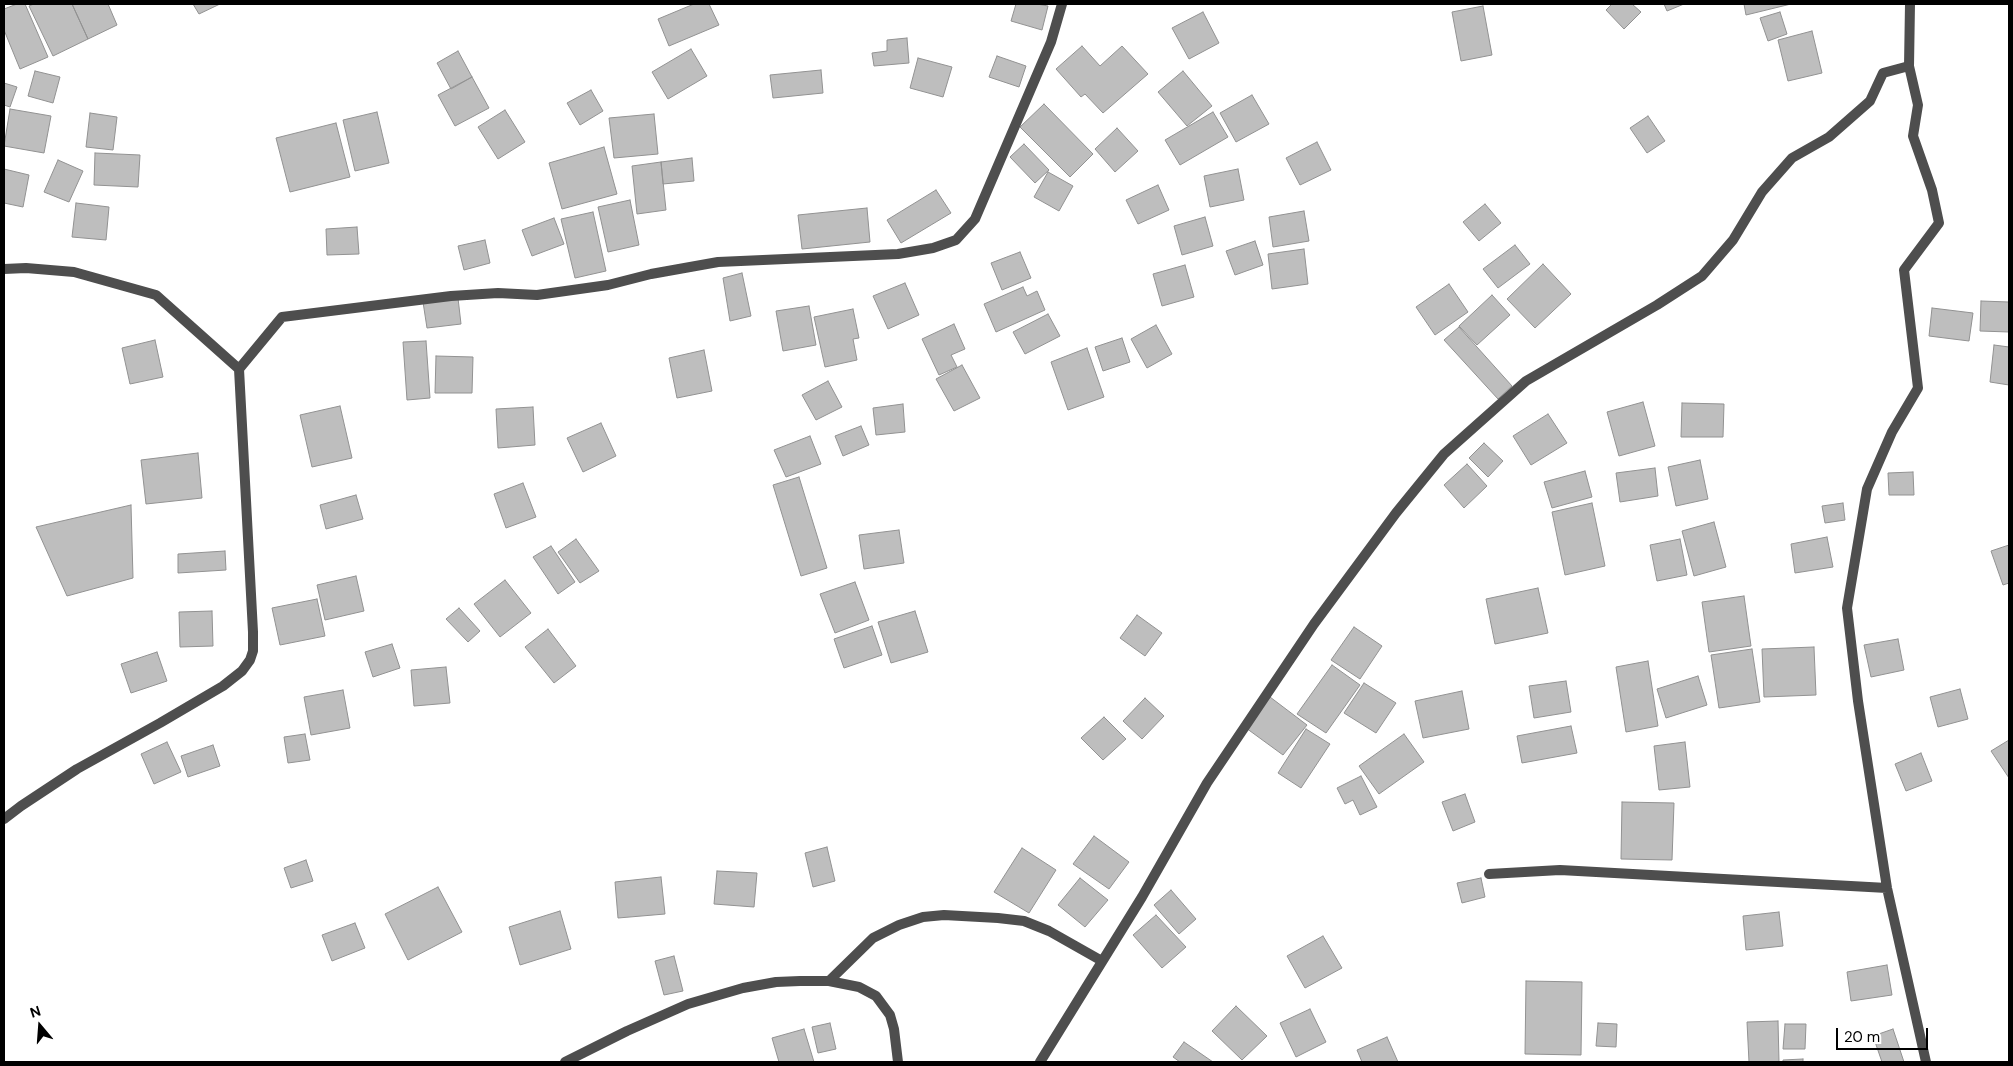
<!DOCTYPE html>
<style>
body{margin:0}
#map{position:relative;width:2013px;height:1066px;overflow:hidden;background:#fff;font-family:"DM Sans",sans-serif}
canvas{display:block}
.frame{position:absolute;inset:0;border:5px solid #000;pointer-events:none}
.north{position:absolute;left:15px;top:1001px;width:50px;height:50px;-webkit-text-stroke:4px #fff;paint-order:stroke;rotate:342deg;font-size:14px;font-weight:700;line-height:20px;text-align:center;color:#000}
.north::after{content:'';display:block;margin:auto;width:18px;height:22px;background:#000;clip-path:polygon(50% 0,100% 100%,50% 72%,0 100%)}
.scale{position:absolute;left:1836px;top:1028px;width:92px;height:22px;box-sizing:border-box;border:2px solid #000;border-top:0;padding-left:6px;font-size:15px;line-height:18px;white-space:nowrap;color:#000;-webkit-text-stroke:4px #fff;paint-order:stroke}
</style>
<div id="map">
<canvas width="2013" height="1066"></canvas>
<div class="frame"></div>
<div class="north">N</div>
<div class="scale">20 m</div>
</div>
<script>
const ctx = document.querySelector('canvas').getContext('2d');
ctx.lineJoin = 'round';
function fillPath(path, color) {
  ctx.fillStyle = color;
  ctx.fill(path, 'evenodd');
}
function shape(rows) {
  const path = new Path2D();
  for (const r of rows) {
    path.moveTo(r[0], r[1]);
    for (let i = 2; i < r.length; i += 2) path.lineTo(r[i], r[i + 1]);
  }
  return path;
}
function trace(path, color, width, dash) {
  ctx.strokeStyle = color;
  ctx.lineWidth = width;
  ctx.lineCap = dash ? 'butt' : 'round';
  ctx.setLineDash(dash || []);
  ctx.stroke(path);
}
const building = shape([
 [17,4,25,4,48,57,20,69,4,30,4,9,17,4],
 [34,4,72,4,88,39,53,56,29,6,34,4],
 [72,4,108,4,117,25,88,39,72,4],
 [193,4,220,4,199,14,193,4],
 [694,4,709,4,719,25,669,46,658,19,694,4],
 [1016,4,1037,4,1048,6,1042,30,1011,21,1016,4],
 [1612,4,1632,4,1641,12,1624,29,1606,10,1612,4],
 [1664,4,1684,4,1667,11,1664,4],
 [1744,4,1791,4,1746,15,1744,4],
 [1483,6,1492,55,1461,61,1452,12,1483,6],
 [1203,12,1219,43,1189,59,1172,28,1203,12],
 [1780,12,1787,34,1768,41,1760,18,1780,12],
 [1812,31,1822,73,1788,81,1778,40,1812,31],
 [907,38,909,63,874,66,872,53,887,51,887,40,907,38],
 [1082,46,1100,66,1122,46,1148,74,1103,113,1085,94,1081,97,1056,69,1082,46],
 [691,49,707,76,668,99,652,72,691,49],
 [458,51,472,77,451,89,437,63,458,51],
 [997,56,1026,66,1019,87,989,77,997,56],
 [918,58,952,67,943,97,910,88,918,58],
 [821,70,823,93,773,98,770,75,821,70],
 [35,71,60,77,53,103,28,96,35,71],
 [1183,71,1212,106,1187,126,1158,92,1183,71],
 [472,77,489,108,455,126,438,95,472,77],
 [4,83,17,87,10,107,4,105,4,83],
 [591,90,603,111,580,125,567,103,591,90],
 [1252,95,1269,124,1236,142,1220,113,1252,95],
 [1044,104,1093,154,1070,177,1020,127,1044,104],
 [10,109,51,116,44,153,4,146,10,109],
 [505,110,525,142,498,159,478,127,505,110],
 [377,112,389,163,355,171,343,120,377,112],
 [1213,112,1228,137,1180,165,1165,140,1213,112],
 [90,113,117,117,113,150,86,147,90,113],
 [654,114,658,154,614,158,609,118,654,114],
 [1648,116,1665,141,1647,153,1630,128,1648,116],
 [336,123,350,177,290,192,276,138,336,123],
 [1117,128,1138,151,1115,172,1095,149,1117,128],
 [1317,142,1331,170,1300,185,1286,158,1317,142],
 [1024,144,1049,170,1035,183,1010,157,1024,144],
 [604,147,617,194,562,209,549,163,604,147],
 [95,153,140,155,138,187,94,185,95,153],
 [692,158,694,181,663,184,661,162,692,158],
 [58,160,83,171,69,202,44,192,58,160],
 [661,162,666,210,637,214,632,166,661,162],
 [4,169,29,175,23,207,4,203,4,169],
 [1238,169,1244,200,1210,207,1204,176,1238,169],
 [1048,172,1073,186,1059,211,1034,197,1048,172],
 [1158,185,1169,210,1138,224,1126,200,1158,185],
 [936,190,951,213,901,243,887,220,936,190],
 [630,200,639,245,608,252,598,207,630,200],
 [76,203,109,207,106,240,72,237,76,203],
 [1485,204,1501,223,1479,241,1463,222,1485,204],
 [867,208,870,242,802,249,798,215,867,208],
 [1304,211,1309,241,1273,247,1269,217,1304,211],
 [593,212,606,271,575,278,561,219,593,212],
 [1205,217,1213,246,1182,255,1174,226,1205,217],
 [554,218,564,244,532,256,522,230,554,218],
 [357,227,359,254,327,255,326,229,357,227],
 [485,240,490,263,464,270,458,246,485,240],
 [1255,241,1263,265,1235,275,1226,251,1255,241],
 [1515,245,1530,264,1498,288,1483,269,1515,245],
 [1304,249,1308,284,1272,289,1268,254,1304,249],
 [1020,252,1031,278,1002,290,991,263,1020,252],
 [1543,264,1571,294,1535,328,1507,299,1543,264],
 [1185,265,1194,297,1162,306,1153,274,1185,265],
 [742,273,751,316,730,321,723,278,742,273],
 [905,283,919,315,888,329,873,296,905,283],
 [1449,284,1468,312,1435,335,1416,307,1449,284],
 [1023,287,1027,296,1037,291,1045,310,996,332,984,304,1023,287],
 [1492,295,1510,315,1477,345,1459,326,1492,295],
 [458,298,461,324,427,328,423,302,458,298],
 [1981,301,2009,302,2009,332,1980,331,1981,301],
 [809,306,816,345,783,351,776,311,809,306],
 [1932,308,1973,313,1969,341,1929,336,1932,308],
 [853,309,859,338,853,339,857,360,825,367,814,317,853,309],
 [1048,314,1060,336,1025,354,1013,332,1048,314],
 [954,324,965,349,951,355,957,367,939,375,922,339,954,324],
 [1156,325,1172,354,1147,368,1131,339,1156,325],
 [1459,327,1512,386,1498,399,1444,340,1459,327],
 [1122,338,1130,362,1103,371,1095,347,1122,338],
 [155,340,163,377,130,384,122,348,155,340],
 [426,341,430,398,407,400,403,342,426,341],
 [1994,345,2009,347,2009,385,1990,382,1994,345],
 [1087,348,1104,397,1068,410,1051,362,1087,348],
 [704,350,712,391,677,398,669,358,704,350],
 [436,356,473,357,472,393,435,393,436,356],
 [962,365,980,398,954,411,936,379,962,365],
 [828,381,842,407,816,420,802,395,828,381],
 [1643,402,1655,446,1619,456,1607,412,1643,402],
 [1682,403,1724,404,1723,437,1681,437,1682,403],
 [903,404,905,432,876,435,873,408,903,404],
 [340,406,352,458,312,467,300,415,340,406],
 [533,407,535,445,498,448,496,409,533,407],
 [1548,414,1567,443,1531,465,1513,436,1548,414],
 [601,423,616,456,583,472,567,438,601,423],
 [861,426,869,445,843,456,835,436,861,426],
 [810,436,821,464,786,477,774,450,810,436],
 [1484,443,1503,461,1488,477,1469,458,1484,443],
 [198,453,202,498,146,504,141,460,198,453],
 [1700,460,1708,499,1676,506,1668,467,1700,460],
 [1467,464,1487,486,1464,508,1444,485,1467,464],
 [1655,468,1658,496,1620,502,1616,473,1655,468],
 [1585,471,1592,497,1552,508,1544,482,1585,471],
 [1913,472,1914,495,1889,495,1888,473,1913,472],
 [799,477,827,568,801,576,773,485,799,477],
 [523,483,536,517,506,528,494,494,523,483],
 [356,495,363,519,326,529,320,505,356,495],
 [1592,503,1605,566,1565,575,1552,512,1592,503],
 [1843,503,1845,520,1825,523,1822,506,1843,503],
 [131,505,133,578,67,596,36,527,131,505],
 [1714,522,1726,567,1694,576,1682,531,1714,522],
 [899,530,904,563,864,569,859,535,899,530],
 [1827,537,1833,567,1795,573,1791,544,1827,537],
 [576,539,599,571,580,583,558,552,576,539],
 [1680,539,1687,575,1657,581,1650,545,1680,539],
 [2009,545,2009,583,2003,585,1991,551,2009,545],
 [551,546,575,582,558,594,533,557,551,546],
 [225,551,226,570,178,573,178,554,225,551],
 [356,576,364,611,325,620,317,585,356,576],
 [505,580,531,613,500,637,474,604,505,580],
 [855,582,869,620,835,633,820,594,855,582],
 [1538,588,1548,633,1495,644,1486,599,1538,588],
 [1744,596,1751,646,1709,652,1702,602,1744,596],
 [317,599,325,636,280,645,272,608,317,599],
 [459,608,480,631,468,642,446,619,459,608],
 [212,611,213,646,180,647,179,612,212,611],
 [915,611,928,652,891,663,878,622,915,611],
 [1137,615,1162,633,1145,656,1120,638,1137,615],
 [872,626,882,655,844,668,834,639,872,626],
 [1354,627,1382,646,1360,679,1331,660,1354,627],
 [548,629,576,666,554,683,525,647,548,629],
 [1898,639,1904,670,1871,677,1864,645,1898,639],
 [392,644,400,668,373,677,365,652,392,644],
 [1814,647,1816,695,1764,697,1762,649,1814,647],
 [1752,649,1760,702,1719,708,1711,655,1752,649],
 [157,652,167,681,131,693,121,664,157,652],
 [1648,661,1658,726,1626,732,1616,667,1648,661],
 [1332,665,1360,685,1326,733,1297,714,1332,665],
 [446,667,450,703,414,706,411,670,446,667],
 [1698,676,1707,705,1666,718,1657,689,1698,676],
 [1566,681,1571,712,1534,718,1529,686,1566,681],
 [1364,683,1396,703,1376,733,1344,713,1364,683],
 [1960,689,1968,719,1938,727,1930,697,1960,689],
 [343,690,350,728,311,735,304,697,343,690],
 [1462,691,1469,729,1423,738,1415,701,1462,691],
 [1270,697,1307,725,1283,755,1246,728,1270,697],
 [1145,698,1164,716,1142,739,1123,721,1145,698],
 [1104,717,1126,739,1103,760,1081,738,1104,717],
 [1571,726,1577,753,1522,763,1517,736,1571,726],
 [1306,729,1330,744,1301,788,1278,773,1306,729],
 [305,734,310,760,288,763,284,737,305,734],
 [1404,734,1424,762,1379,794,1359,766,1404,734],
 [2009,740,2009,778,1991,751,2009,740],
 [167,742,181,772,154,784,141,754,167,742],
 [1685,742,1690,787,1659,790,1654,746,1685,742],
 [213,745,220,766,188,777,181,756,213,745],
 [1921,753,1932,781,1906,791,1895,764,1921,753],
 [1361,776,1377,807,1360,815,1353,800,1345,804,1337,788,1361,776],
 [1465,794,1475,822,1453,831,1442,802,1465,794],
 [1622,802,1674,803,1672,860,1621,859,1622,802],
 [1094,836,1129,862,1109,889,1073,864,1094,836],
 [827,847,835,881,813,887,805,853,827,847],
 [1022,848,1056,870,1029,913,994,892,1022,848],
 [306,860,313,881,291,888,284,868,306,860],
 [717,871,757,873,754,907,714,904,717,871],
 [661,877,665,914,618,918,615,882,661,877],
 [1080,878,1108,900,1085,927,1058,905,1080,878],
 [1481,878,1485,897,1462,903,1457,883,1481,878],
 [438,887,462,932,408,960,385,914,438,887],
 [1171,890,1196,919,1179,934,1154,905,1171,890],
 [560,911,571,949,520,965,509,927,560,911],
 [1779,912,1783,946,1746,950,1743,916,1779,912],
 [1156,915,1186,947,1162,968,1133,935,1156,915],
 [355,923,365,948,332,961,322,935,355,923],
 [1323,936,1342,968,1305,988,1287,956,1323,936],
 [674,956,683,991,664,995,655,961,674,956],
 [1887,965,1892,995,1851,1001,1847,972,1887,965],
 [1526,981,1582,982,1581,1055,1525,1054,1526,981],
 [1236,1006,1267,1036,1242,1060,1212,1031,1236,1006],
 [1310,1009,1326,1042,1296,1057,1280,1023,1310,1009],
 [1778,1021,1779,1062,1749,1062,1747,1022,1778,1021],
 [830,1023,836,1049,818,1053,812,1027,830,1023],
 [1598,1023,1617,1024,1616,1047,1596,1046,1598,1023],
 [1785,1024,1806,1024,1805,1049,1783,1049,1785,1024],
 [804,1029,814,1062,779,1062,772,1038,804,1029],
 [1893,1029,1904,1062,1882,1062,1873,1036,1893,1029],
 [1387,1037,1398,1062,1362,1062,1357,1050,1387,1037],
 [1184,1042,1213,1062,1180,1062,1173,1057,1184,1042],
 [1803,1059,1803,1062,1783,1062,1783,1060,1803,1059]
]);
fillPath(building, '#bebebe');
trace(building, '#929292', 1);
trace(shape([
 [1910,4,1909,66,1918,105,1913,136,1932,190,1939,223,1904,270,1918,388,1892,432,1867,489,1847,608,1858,701,1887,888,1926,1062],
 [4,269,26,268,74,272,156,295,239,369],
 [4,819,21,806,77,769,160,723,223,686,242,671,250,660,253,651,253,632,239,369,282,317,451,296,498,293,537,295,608,285,651,274,718,262,898,254,933,248,956,240,975,219,1051,42,1062,4],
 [1489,874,1560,870,1887,888],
 [829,981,873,938,899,925,923,917,944,915,998,918,1024,921,1049,931,1102,961],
 [565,1062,627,1031,688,1004,743,988,776,982,800,981,829,981,859,987,876,996,890,1015,894,1029,898,1062],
 [1040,1062,1142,897,1207,783,1314,624,1396,513,1444,454,1526,381,1657,305,1702,276,1733,240,1762,192,1792,158,1829,137,1870,101,1883,73,1909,66]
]), '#4e4e4e', 10);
</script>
